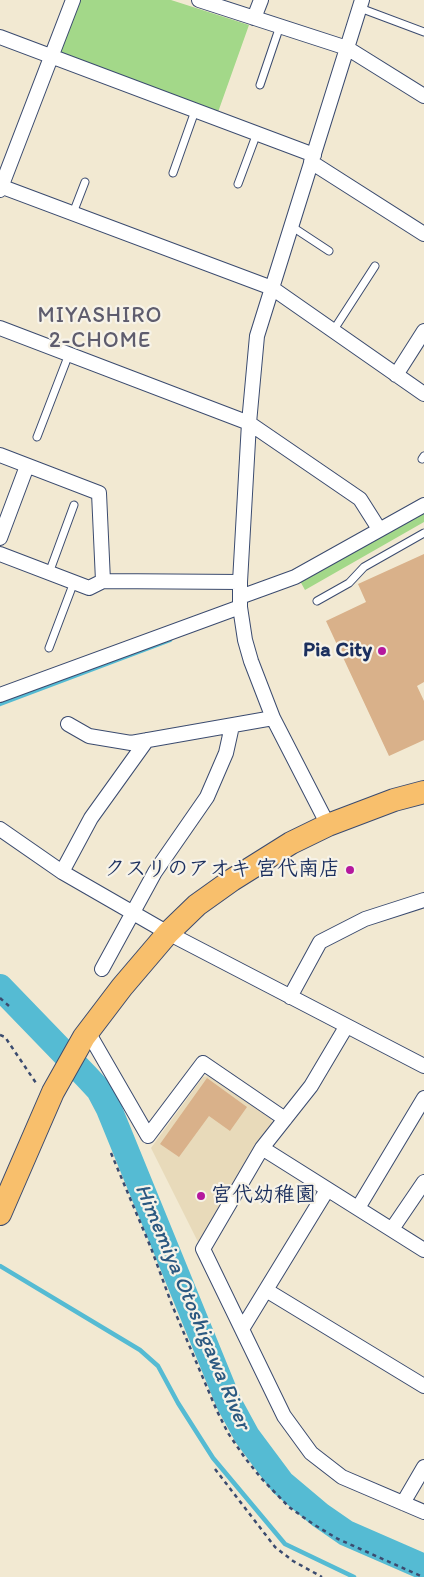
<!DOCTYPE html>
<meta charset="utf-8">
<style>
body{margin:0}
canvas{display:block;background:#f2e9d2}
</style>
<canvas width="424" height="1577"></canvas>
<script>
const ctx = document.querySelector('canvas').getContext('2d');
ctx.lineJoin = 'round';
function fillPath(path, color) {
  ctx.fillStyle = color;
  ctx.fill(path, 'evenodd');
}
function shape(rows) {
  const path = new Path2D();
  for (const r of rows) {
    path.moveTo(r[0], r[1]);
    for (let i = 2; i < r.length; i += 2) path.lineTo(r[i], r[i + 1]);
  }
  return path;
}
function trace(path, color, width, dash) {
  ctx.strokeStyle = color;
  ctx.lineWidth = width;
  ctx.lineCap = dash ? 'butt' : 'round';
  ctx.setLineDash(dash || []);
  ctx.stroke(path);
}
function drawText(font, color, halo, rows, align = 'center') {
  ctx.font = font + ' Itim,"Klee One",sans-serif';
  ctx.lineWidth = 4.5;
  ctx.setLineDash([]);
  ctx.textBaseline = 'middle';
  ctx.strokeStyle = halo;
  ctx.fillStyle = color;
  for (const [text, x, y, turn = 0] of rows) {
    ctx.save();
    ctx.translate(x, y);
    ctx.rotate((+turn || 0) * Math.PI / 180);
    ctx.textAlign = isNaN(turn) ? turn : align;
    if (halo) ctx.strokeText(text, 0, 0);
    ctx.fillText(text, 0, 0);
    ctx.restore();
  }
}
fillPath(shape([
 [210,1076,271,1119,273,1126,256,1149,198,1242,151,1148,203,1077]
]), '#e8daba');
fillPath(shape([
 [78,0,171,0,249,25,217,115,58,54],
 [424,512,424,522,305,590,300,581]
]), '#a3d889');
trace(shape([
 [0,704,170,640],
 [0,1266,140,1350,158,1366,178,1403,213,1458,285,1544,354,1577]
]), '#55bbd3', 4.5);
trace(shape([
 [0,987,86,1076,99,1090,109,1109,229,1403,247,1436,282,1483,320,1515,346,1533,424,1567]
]), '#55bbd3', 26);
fillPath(shape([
 [424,554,424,682,417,686,424,701,424,740,389,756,326,621,366,602,358,584],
 [207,1078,247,1107,230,1131,209,1116,179,1157,160,1144]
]), '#d9b18a');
const lane = shape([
 [360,8,424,32],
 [260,85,280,26],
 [173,173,195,111],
 [238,184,257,133],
 [73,213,85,182],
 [291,226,329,251],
 [333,331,375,266],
 [37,437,69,354],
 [422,459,424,456],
 [49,573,74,505],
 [317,601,349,583,364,567,424,533],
 [49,648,74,582]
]);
const street = shape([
 [199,0,347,48,424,96],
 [254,18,261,0],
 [0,37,314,155],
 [311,162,424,234],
 [0,186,272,288,424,394],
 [0,190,73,0],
 [0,328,249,423,360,499,379,529],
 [396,375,424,331],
 [0,455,99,493,103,581],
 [0,538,27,466],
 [0,554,89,588,103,581,240,582],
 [240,597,295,577,424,505],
 [0,695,240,607],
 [68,724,89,736,131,743,273,718],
 [328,825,273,718,251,661,245,640,240,607,240,582,249,423,257,336,362,0],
 [0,829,62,872,168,933,424,1066],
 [62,872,91,818,147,740],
 [102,969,155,872,207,797,226,753,232,726],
 [290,997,320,942,365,919,424,900],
 [346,1027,311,1086,262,1148,203,1249,284,1416,311,1453,342,1477,424,1512],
 [88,1032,148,1136,203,1063,285,1119],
 [262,1148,424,1250],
 [358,1208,424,1098],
 [392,1229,424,1182],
 [266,1290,424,1386],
 [242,1329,327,1190],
 [403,1503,424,1467]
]);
const primary = shape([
 [0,1214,53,1092,84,1037,122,987,168,933,197,905,232,880,291,843,328,825,394,800,424,792]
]);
trace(lane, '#3b4b6f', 9);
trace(street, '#3b4b6f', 16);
trace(primary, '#3b4b6f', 24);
trace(shape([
 [0,998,9,1006],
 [0,1035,5,1037,36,1083],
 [111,1153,151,1248,172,1305,217,1411,228,1433,245,1458,261,1478,289,1507,313,1524,338,1539,423,1577],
 [215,1469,275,1547,293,1561,322,1577]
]), '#3b4b6f', 2.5, [4, 4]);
trace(lane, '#fff', 7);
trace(street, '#fff', 14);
trace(primary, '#f8bf6c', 22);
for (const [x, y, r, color] of [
 [382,651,5,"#b5179e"],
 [350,870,5,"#b5179e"],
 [201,1196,5,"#b5179e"]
]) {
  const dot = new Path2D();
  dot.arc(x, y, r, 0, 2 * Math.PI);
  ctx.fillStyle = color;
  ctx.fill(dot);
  trace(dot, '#f7f3e8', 2);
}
drawText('bold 21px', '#1b2f5e', '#f7f3e8', [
 ["Pia City",372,651],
 ["クスリのアオキ 宮代南店",340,870],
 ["宮代幼稚園",211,1196,"left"]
], 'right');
ctx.letterSpacing = '1px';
drawText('22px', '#5e5c6d', '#f7f3e8', [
 ["MIYASHIRO",100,316],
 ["2-CHOME",100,341]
]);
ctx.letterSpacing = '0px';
drawText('italic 22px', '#2c5981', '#f7f3e8', [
 ["Himemiya Otoshigawa River",192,1307,67]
]);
</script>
